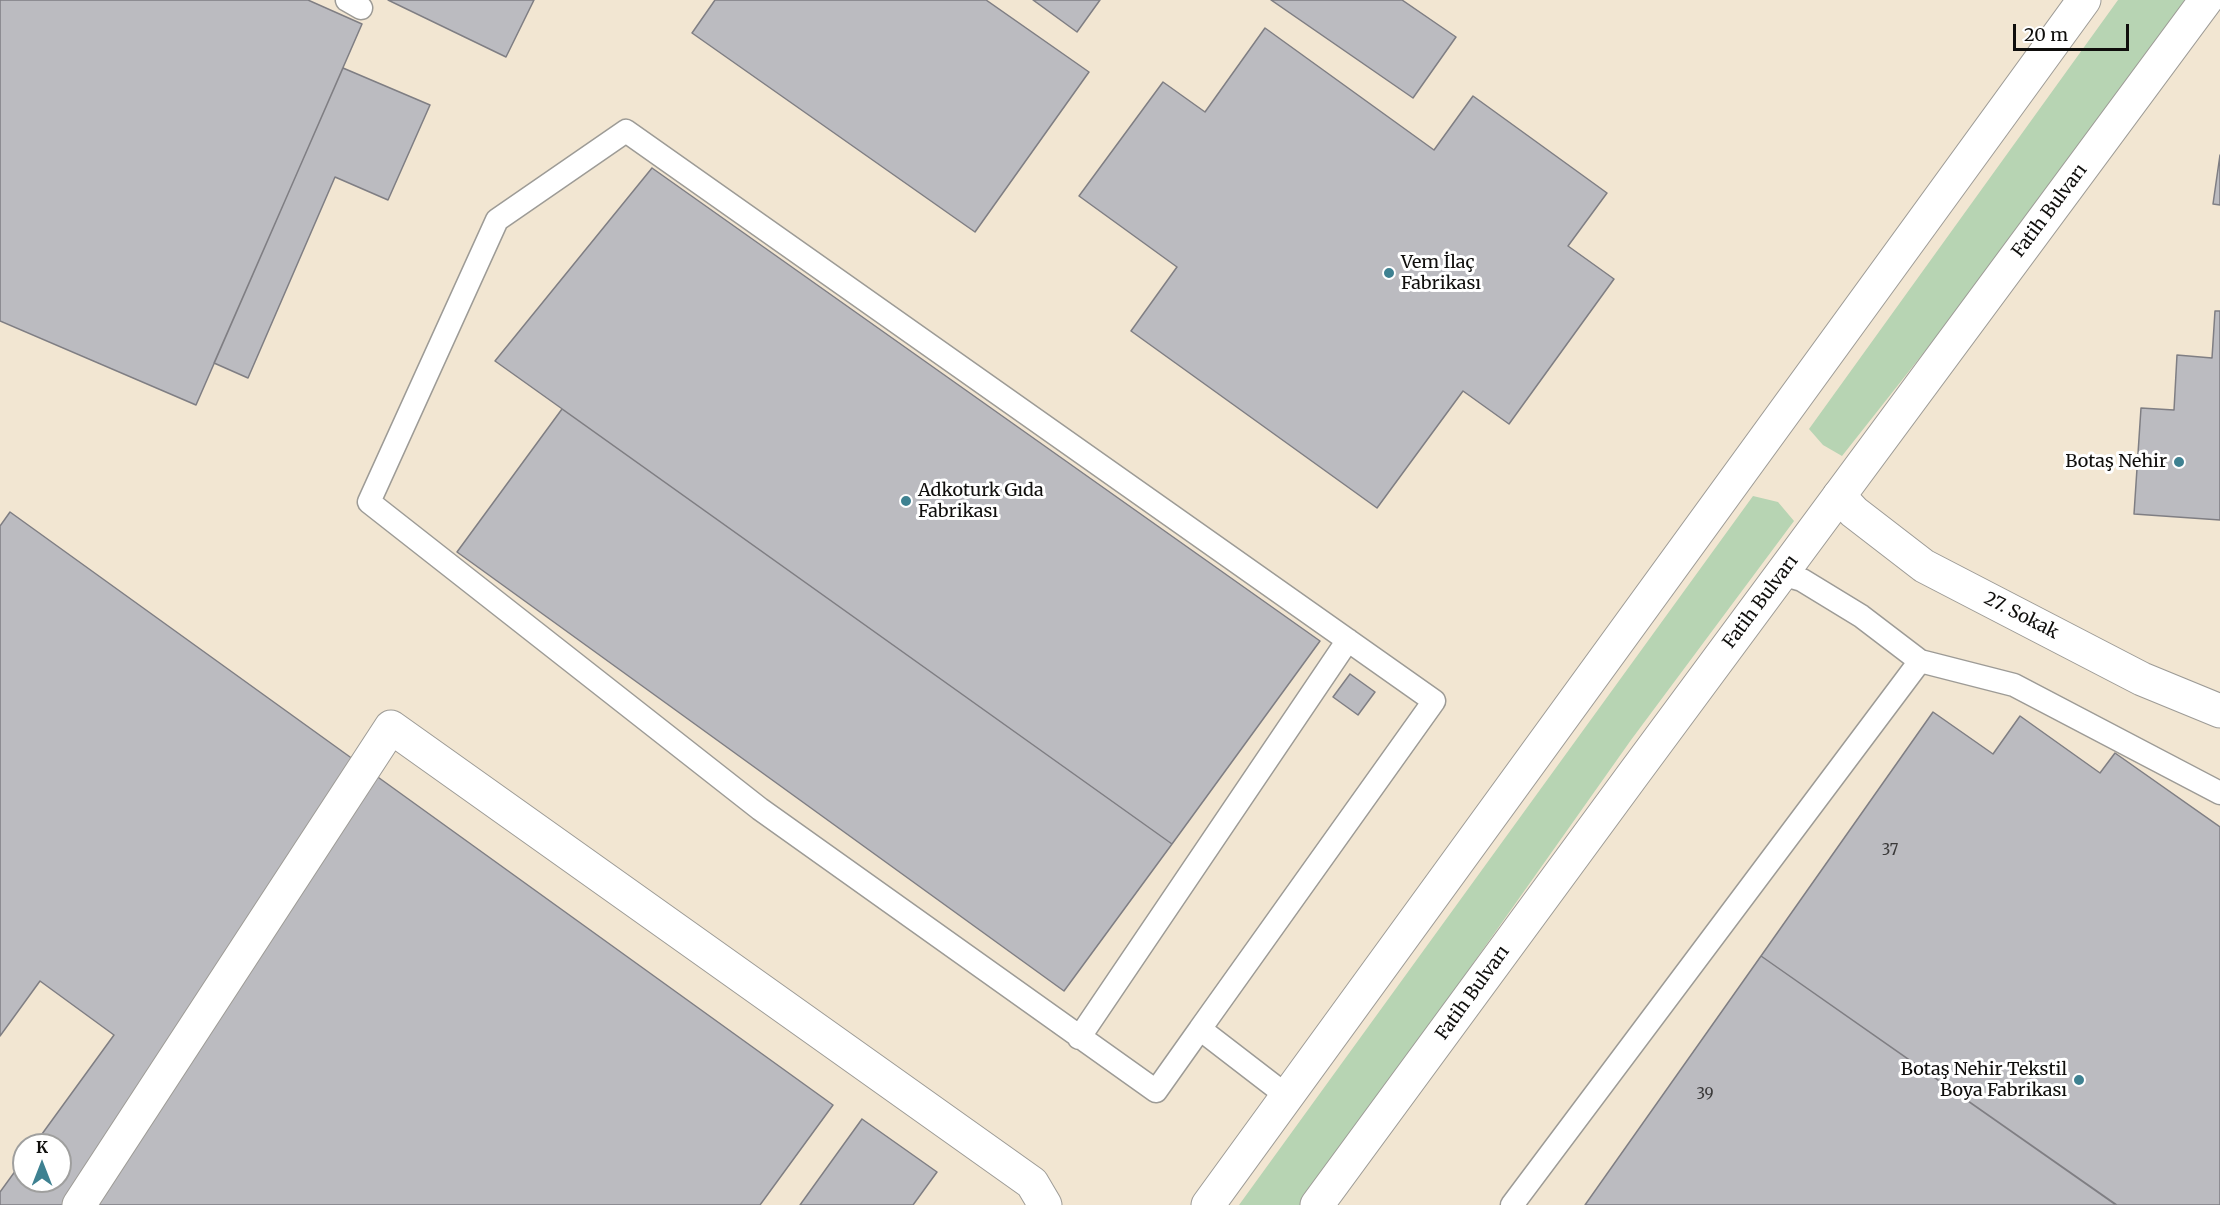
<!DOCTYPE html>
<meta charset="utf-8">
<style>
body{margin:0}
#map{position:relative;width:2220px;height:1205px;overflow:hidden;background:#f4f1ec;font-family:Merriweather,serif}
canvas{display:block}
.north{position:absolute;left:12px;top:1133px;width:60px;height:60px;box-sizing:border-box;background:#fff;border:2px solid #9f9f9e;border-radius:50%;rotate:0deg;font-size:16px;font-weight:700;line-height:24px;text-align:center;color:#0f0e0c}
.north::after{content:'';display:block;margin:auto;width:21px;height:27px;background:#3e8191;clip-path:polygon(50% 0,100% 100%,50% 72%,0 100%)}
.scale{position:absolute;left:2013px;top:24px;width:116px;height:27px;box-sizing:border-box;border:3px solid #0f0e0c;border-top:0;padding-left:8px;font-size:18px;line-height:21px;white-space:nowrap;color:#0f0e0c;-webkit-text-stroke:4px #fff;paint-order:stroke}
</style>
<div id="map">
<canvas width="2220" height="1205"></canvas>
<div class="north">K</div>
<div class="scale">20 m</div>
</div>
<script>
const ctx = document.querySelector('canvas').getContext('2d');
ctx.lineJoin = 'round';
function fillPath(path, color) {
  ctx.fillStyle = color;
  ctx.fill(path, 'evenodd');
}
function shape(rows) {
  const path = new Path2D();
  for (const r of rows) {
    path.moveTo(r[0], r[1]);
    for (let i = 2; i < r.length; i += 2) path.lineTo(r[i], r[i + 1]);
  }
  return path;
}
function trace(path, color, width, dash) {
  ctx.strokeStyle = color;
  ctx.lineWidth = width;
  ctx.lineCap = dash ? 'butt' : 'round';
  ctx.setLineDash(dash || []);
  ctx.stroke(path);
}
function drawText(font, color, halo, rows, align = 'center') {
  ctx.font = font + ' Merriweather,serif';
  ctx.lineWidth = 6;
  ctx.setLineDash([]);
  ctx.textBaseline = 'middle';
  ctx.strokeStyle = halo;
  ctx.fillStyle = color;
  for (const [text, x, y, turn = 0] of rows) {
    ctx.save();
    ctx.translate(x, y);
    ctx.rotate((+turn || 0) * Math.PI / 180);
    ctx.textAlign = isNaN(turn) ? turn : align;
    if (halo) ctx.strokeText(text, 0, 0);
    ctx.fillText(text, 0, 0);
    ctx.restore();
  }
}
fillPath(shape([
 [0,0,2220,0,2220,1205,0,1205],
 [24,1145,60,1145,60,1181,24,1181]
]), '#f2e6d2');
fillPath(shape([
 [2118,0,2187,0,1940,332,1842,456,1823,445,1809,429],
 [1753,496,1778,502,1794,521,1631,740,1322,1177,1301,1205,1239,1205]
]), '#b7d4b3');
const building = shape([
 [0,0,308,0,362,24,196,405,0,321,0,0],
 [388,0,534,0,506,57,388,0],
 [715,0,986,0,1089,72,975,232,692,33,715,0],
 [1033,0,1100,0,1077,32,1033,0],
 [1271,0,1402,0,1456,37,1413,98,1271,0],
 [1265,28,1434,150,1473,96,1607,193,1568,246,1614,279,1509,424,1463,391,1377,508,1131,331,1177,267,1079,196,1163,82,1205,112,1265,28],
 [343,68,430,105,388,200,335,177,248,378,214,363,343,68],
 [2220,155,2220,205,2213,204,2220,155],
 [652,168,1320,641,1172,844,495,361,652,168],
 [2215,311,2220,311,2220,520,2134,514,2141,408,2174,410,2177,355,2212,358,2215,311],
 [562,409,1172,844,1064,991,457,552,562,409],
 [10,512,833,1105,760,1205,0,1205,0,1192,24,1159,24,1181,60,1181,60,1145,34,1145,114,1035,40,981,0,1036,0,526,10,512],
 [1350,674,1375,692,1358,715,1333,697,1350,674],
 [1933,712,1993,754,2020,716,2100,773,2115,753,2220,827,2220,1205,2117,1205,1761,956,1933,712],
 [1761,956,2116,1205,1585,1205,1761,956],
 [862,1119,937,1172,913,1205,800,1205,862,1119]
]);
fillPath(building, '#bbbbc0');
trace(building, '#7f7e83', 1.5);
const lane = shape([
 [347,0,361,8],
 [1781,574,1802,580,1861,616,1920,661,2014,685,2220,793],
 [1200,1029,1156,1091,760,809,369,502,497,220,626,131,1434,701,1200,1029,1287,1096],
 [1079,1038,1348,640],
 [1512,1205,1920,661]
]);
const street = shape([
 [1839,496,1854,512,1924,566,2142,679,2220,711],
 [79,1205,391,727,1032,1183,1045,1205]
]);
const secondary = shape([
 [1208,1205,2084,0],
 [1317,1205,1632,776,2206,0]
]);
trace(lane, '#9d9b96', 25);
trace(street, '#9d9b96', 35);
trace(secondary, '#9d9b96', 35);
trace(lane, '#fff', 22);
trace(street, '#fff', 33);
trace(secondary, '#fff', 33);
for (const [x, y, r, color] of [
 [1389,273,6,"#3e8191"],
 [2179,462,6,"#3e8191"],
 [906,501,6,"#3e8191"],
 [2079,1080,6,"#3e8191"]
]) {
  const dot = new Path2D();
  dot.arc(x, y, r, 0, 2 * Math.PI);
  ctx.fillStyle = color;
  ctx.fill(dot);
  trace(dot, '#fff', 2);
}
drawText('15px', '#3a3939', null, [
 ["37",1890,851],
 ["39",1705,1095]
]);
drawText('18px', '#0f0e0c', '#fff', [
 ["Fatih Bulvarı",2050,211,-53],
 ["Fatih Bulvarı",1761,602,-53],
 ["27. Sokak",2021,616,27],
 ["Fatih Bulvarı",1473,993,-54]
]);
drawText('18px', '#0f0e0c', '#fff', [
 ["Vem İlaç",1401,263],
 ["Fabrikası",1401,284],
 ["Botaş Nehir",2167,462,"right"],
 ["Adkoturk Gıda",918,491],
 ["Fabrikası",918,512],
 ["Botaş Nehir Tekstil",2067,1070,"right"],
 ["Boya Fabrikası",2067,1091,"right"]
], 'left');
</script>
